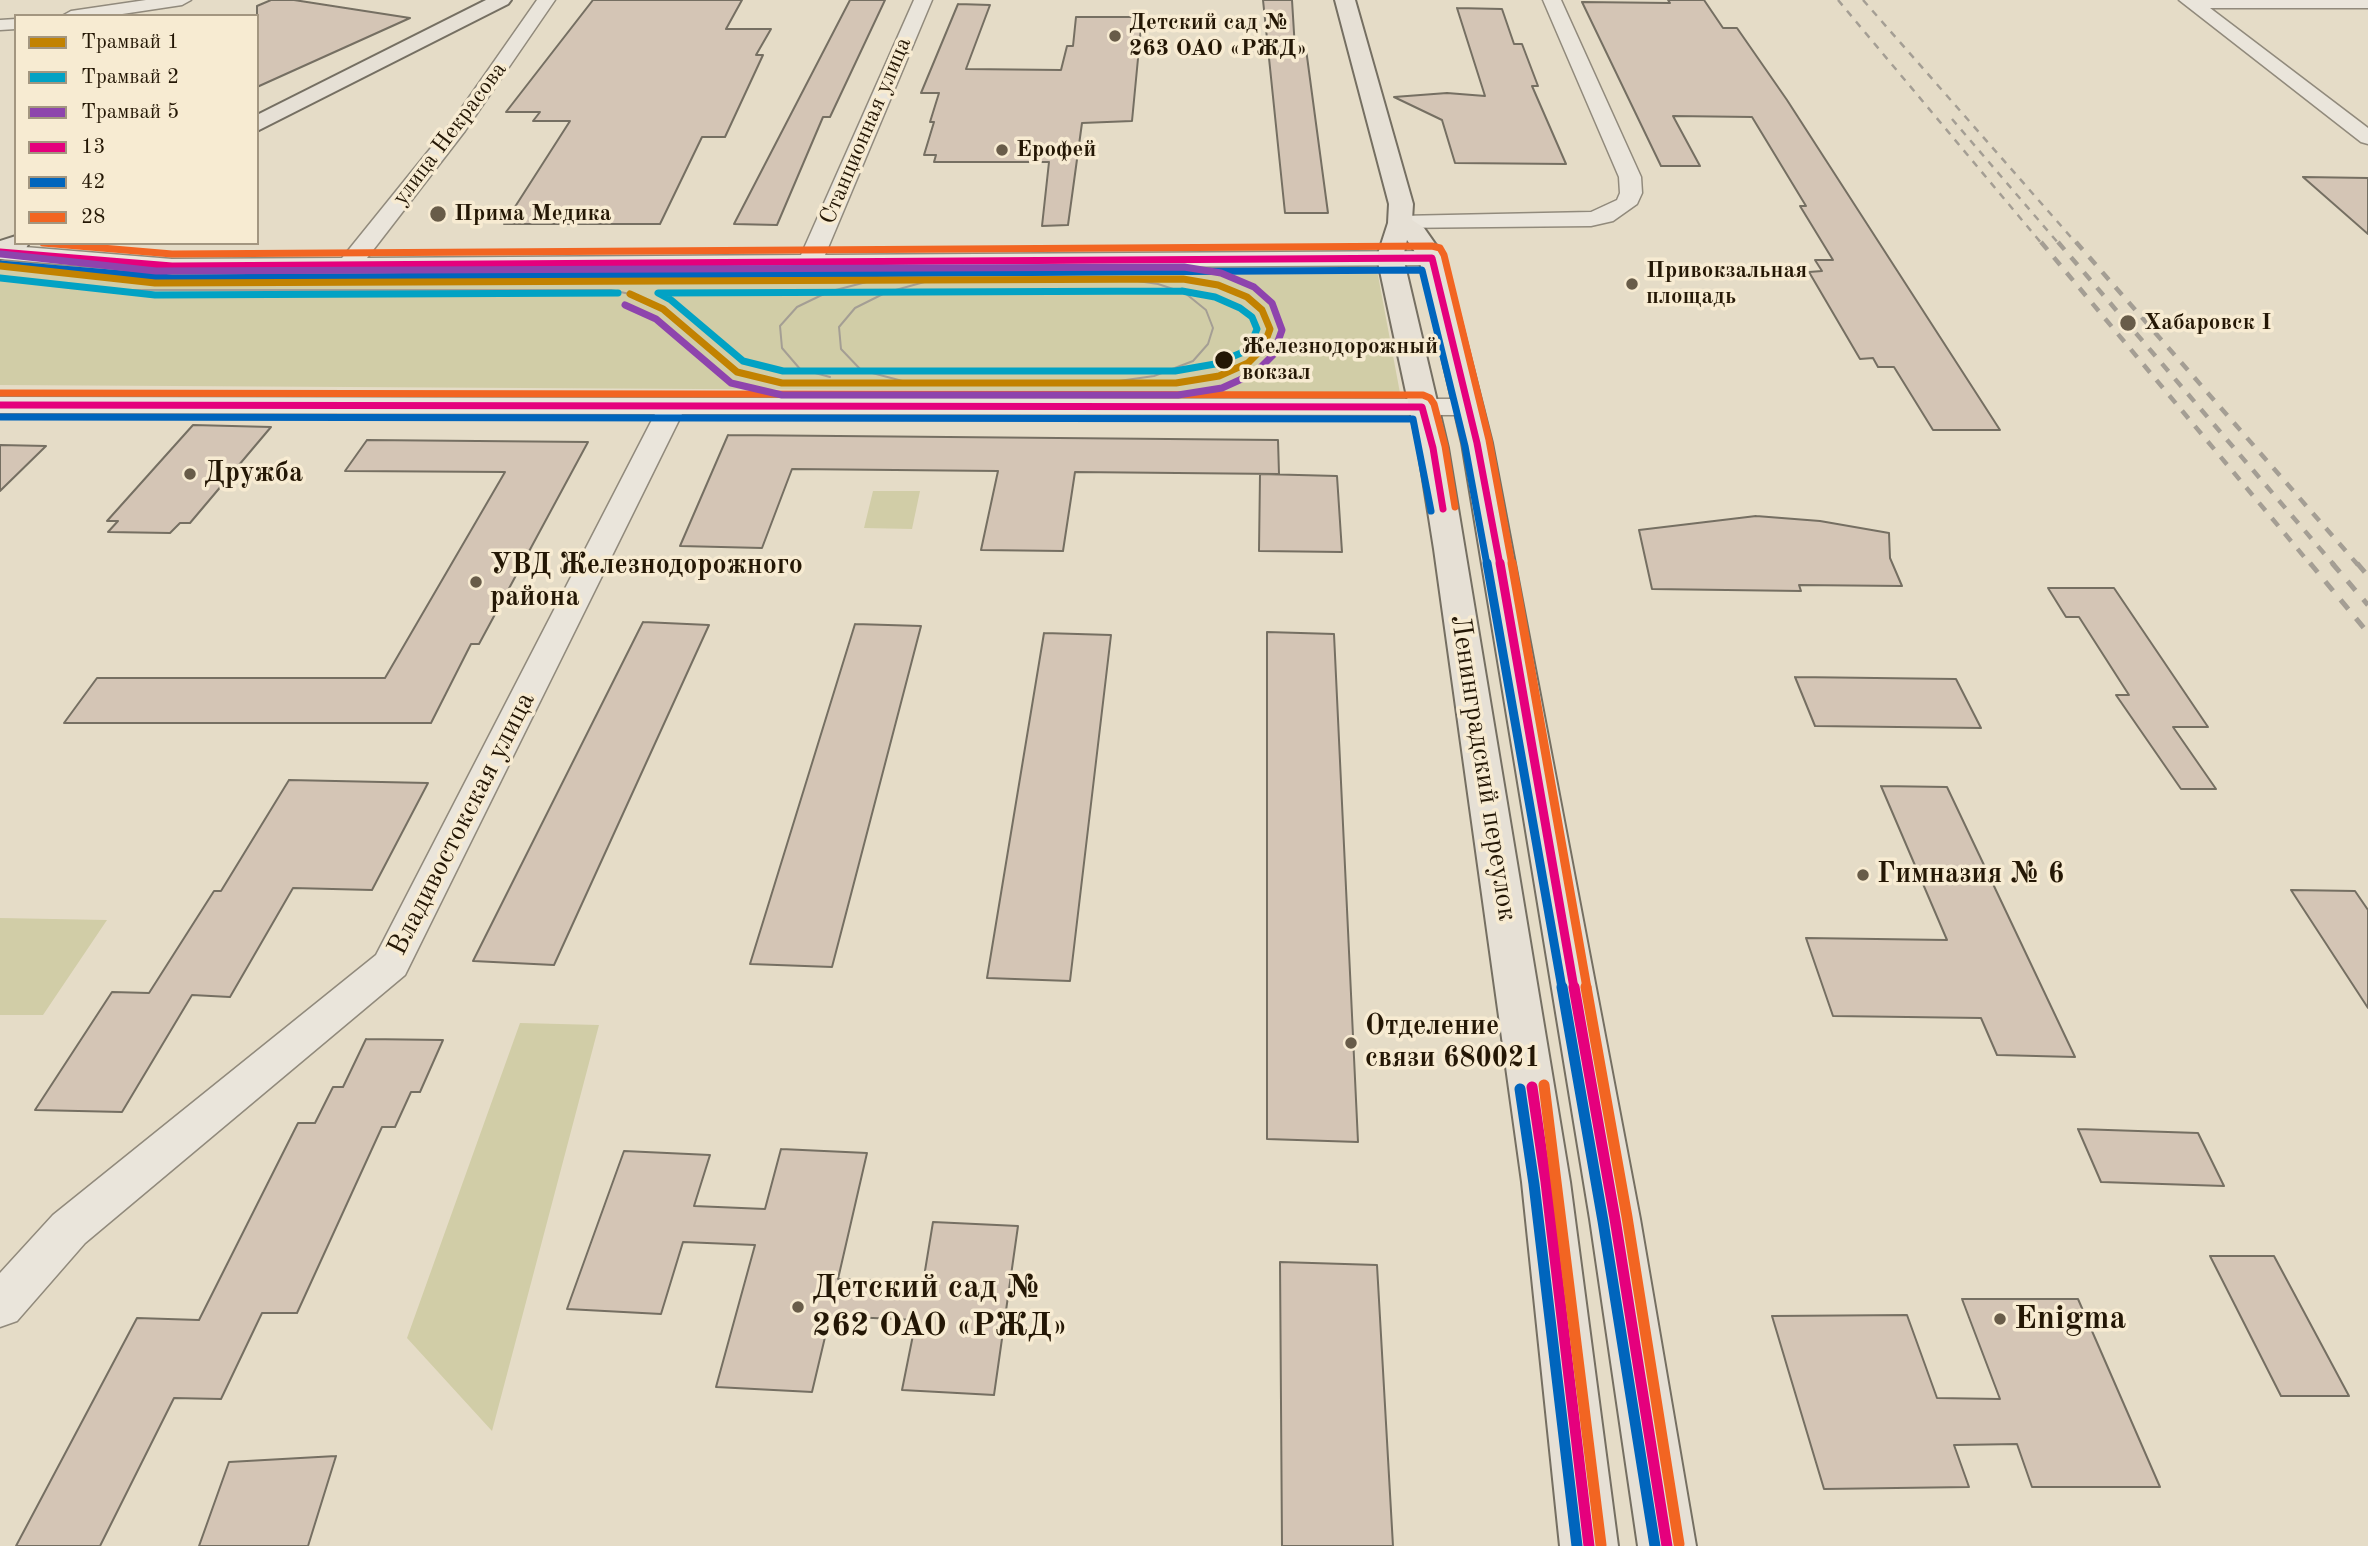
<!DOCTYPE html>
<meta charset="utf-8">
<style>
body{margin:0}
#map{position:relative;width:2368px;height:1546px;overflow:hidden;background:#e5dcc7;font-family:"Old Standard TT",serif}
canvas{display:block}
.legend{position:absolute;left:14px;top:14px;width:245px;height:231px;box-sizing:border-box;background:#f7ebd2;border:2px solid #a39680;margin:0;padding:9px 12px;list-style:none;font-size:21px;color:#241705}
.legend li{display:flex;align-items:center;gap:14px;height:35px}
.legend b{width:35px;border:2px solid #a39680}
</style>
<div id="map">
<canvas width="2368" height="1546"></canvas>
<ul class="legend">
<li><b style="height:9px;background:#c28201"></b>Трамвай 1</li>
<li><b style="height:9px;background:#02a2c4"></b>Трамвай 2</li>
<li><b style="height:9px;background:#8e44ad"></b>Трамвай 5</li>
<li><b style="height:9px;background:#e5007d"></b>13</li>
<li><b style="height:9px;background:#0065bd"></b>42</li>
<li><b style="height:9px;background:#f26522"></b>28</li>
</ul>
</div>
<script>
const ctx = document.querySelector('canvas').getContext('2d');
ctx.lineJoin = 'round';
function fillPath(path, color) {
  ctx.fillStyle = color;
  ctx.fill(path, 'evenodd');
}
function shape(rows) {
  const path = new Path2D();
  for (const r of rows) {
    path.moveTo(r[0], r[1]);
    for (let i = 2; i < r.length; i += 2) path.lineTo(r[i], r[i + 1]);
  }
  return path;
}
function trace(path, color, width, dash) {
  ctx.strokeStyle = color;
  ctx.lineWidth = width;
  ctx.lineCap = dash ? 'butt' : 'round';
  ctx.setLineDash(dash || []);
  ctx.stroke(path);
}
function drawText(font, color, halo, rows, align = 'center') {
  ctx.font = font + ' "Old Standard TT",serif';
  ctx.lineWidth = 7;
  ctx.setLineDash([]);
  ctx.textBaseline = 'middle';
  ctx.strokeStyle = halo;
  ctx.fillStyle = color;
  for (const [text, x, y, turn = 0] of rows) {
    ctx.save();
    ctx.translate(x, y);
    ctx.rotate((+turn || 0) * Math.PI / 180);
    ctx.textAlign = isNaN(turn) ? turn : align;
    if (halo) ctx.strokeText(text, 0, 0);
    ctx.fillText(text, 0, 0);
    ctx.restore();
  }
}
fillPath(shape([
 [4,261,162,272,1377,270,1400,393,0,385,0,263],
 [873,491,920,491,912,529,864,528],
 [0,918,107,920,43,1015,0,1015],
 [520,1023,599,1025,492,1431,407,1338]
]), '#d1cda7');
const building = shape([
 [271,0,294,0,410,18,257,87,257,6,271,0],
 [593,0,742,0,726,29,771,29,756,55,763,55,725,137,702,137,660,224,504,224,570,121,533,121,540,112,506,112,593,0],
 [850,0,885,0,830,117,823,117,777,225,734,224,850,0],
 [1263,0,1292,0,1295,49,1306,49,1328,213,1285,213,1263,0],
 [1668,0,1704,0,1723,28,1737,28,1787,100,2000,430,1933,430,1894,367,1878,367,1873,358,1860,359,1809,272,1822,271,1815,260,1833,260,1800,206,1806,206,1752,117,1673,116,1700,166,1661,166,1582,2,1670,3,1668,0],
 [958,4,990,5,966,69,1061,70,1067,46,1073,46,1076,17,1142,17,1132,121,1082,123,1068,225,1042,226,1049,162,934,162,936,155,924,155,934,122,930,122,939,93,921,93,958,4],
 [1457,8,1502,9,1514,44,1522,44,1538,86,1532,86,1566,164,1455,163,1442,120,1394,97,1447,93,1485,96,1457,8],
 [2303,177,2368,178,2368,234,2303,177],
 [193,425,271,427,190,523,180,523,170,533,108,532,118,521,107,521,193,425],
 [728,435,1278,440,1279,474,1075,472,1063,551,981,550,998,471,792,469,762,548,680,546,728,435],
 [367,440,588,442,479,644,471,644,431,723,64,723,97,678,385,678,505,472,345,471,367,440],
 [0,445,46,446,0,491,0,445],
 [1260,474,1337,476,1342,552,1259,551,1260,474],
 [1756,516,1820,521,1889,533,1890,558,1902,586,1799,585,1801,591,1652,589,1639,530,1756,516],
 [2048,588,2114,588,2208,727,2173,727,2216,789,2181,789,2116,695,2129,695,2079,617,2066,617,2048,588],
 [643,622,709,625,554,965,473,961,643,622],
 [855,624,921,626,832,967,750,964,855,624],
 [1267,632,1334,634,1358,1142,1267,1139,1267,632],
 [1044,633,1111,635,1070,981,987,978,1044,633],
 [1795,677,1956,679,1981,728,1815,726,1795,677],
 [289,780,428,783,372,890,293,888,230,997,192,995,122,1112,35,1110,112,992,149,993,214,891,221,891,289,780],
 [1881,786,1947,787,2075,1057,1997,1055,1981,1018,1833,1016,1806,938,1947,940,1881,786],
 [2291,890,2355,891,2368,910,2368,1008,2291,890],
 [366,1039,443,1040,420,1092,411,1092,395,1127,382,1127,297,1313,262,1313,221,1399,174,1398,100,1546,16,1546,137,1318,199,1320,298,1123,315,1123,333,1087,343,1087,366,1039],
 [2078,1129,2198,1133,2224,1186,2101,1182,2078,1129],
 [781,1149,867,1153,838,1279,923,1283,933,1222,1018,1226,994,1395,902,1390,916,1320,830,1316,812,1392,716,1387,755,1245,683,1242,661,1314,567,1309,624,1151,710,1155,694,1206,765,1209,781,1149],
 [2210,1256,2274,1256,2349,1396,2281,1396,2210,1256],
 [1280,1262,1377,1265,1393,1546,1282,1546,1280,1262],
 [1962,1299,2078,1299,2160,1487,2032,1487,2017,1444,1954,1445,1969,1487,1824,1489,1772,1316,1907,1315,1937,1398,2000,1399,1962,1299],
 [336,1456,308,1546,199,1546,229,1462,336,1456]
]);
fillPath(building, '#d4c5b5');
trace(building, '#756f62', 2);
const minor = shape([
 [146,0,191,0,182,5,109,16,62,16,71,11,146,0],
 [537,0,555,0,465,131,367,258,801,255,914,0,932,0,825,255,1432,251,1440,253,1444,258,1440,263,1432,265,172,273,0,259,0,245,172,259,342,258,451,123,537,0],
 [1543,0,1561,0,1641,177,1642,193,1637,204,1613,221,1591,226,1392,228,1389,223,1392,218,1400,216,1591,212,1617,200,1620,193,1619,177,1543,0],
 [2179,0,2368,0,2368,8,2210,8,2368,128,2368,144,2361,142,2179,0],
 [16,19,16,29,0,30,0,20,16,19],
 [0,397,1468,399,1477,401,1481,407,1477,413,1468,415,682,414,405,975,85,1243,17,1321,0,1327,0,1273,53,1215,376,955,655,414,0,413,0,397]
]);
const major = shape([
 [486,0,511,0,508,4,257,131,257,115,486,0],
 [1335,0,1355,0,1413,204,1412,220,1424,228,1445,258,1492,443,1640,1219,1696,1546,1638,1546,1590,1219,1462,443,1419,258,1407,240,1403,257,1448,448,1570,1182,1618,1546,1560,1546,1522,1182,1434,549,1418,448,1377,257,1388,223,1389,204,1335,0],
 [16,236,16,243,29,243,26,248,0,259,0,241,16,236]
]);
trace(minor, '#918a7c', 3);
trace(major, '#756f62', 4);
fillPath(minor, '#eae5db');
fillPath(major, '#e6e0d5');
trace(shape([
 [0,278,119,290,611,290,630,294,663,309,737,372,782,383,848,383],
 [830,377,800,369,782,348,780,326,797,307,828,292,878,279],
 [910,383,861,370,841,349,839,327,855,308,885,293,935,279],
 [1105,383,1154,376,1193,361,1208,344,1213,328,1206,310,1185,293,1158,284,1124,279]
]), '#a49e94', 2);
trace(shape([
 [1838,0,2042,244],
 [1863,0,2077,244],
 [1952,119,2059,244]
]), '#a49e94', 2.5, [7, 7]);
trace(shape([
 [2041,242,2311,565],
 [2058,242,2334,565],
 [2076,242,2358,565]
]), '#a49e94', 4.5, [10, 10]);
trace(shape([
 [2310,563,2368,633],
 [2332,563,2368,605],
 [2357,563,2368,576]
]), '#a49e94', 5, [12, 12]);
trace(shape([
 [0,252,172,266,1432,258,1477,443,1500,565],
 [0,405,1422,407,1433,448,1443,509]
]), '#e5007d', 7);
trace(shape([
 [1500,563,1574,988]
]), '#e5007d', 9);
trace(shape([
 [1574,987,1615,1219,1667,1546],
 [1532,1087,1546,1182,1589,1546]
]), '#e5007d', 11);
trace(shape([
 [0,264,172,278,1422,270,1465,446,1487,565],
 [0,417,1413,419,1431,511]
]), '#0065bd', 7);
trace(shape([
 [1487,563,1562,988]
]), '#0065bd', 9);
trace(shape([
 [1562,987,1603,1221,1655,1546],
 [1520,1089,1534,1184,1577,1546]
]), '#0065bd', 11);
trace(shape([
 [43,243,56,244]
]), '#f26522', 5);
trace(shape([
 [43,243,172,254,1432,246,1440,248,1444,255,1489,440,1512,565],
 [0,393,1423,395,1430,398,1434,404,1445,446,1455,507]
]), '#f26522', 7);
trace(shape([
 [1512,563,1587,988]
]), '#f26522', 9);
trace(shape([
 [1586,987,1627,1217,1679,1544],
 [1544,1085,1601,1545]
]), '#f26522', 11);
trace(shape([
 [0,266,155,283,1183,279,1218,285,1247,297,1262,310,1270,329,1263,348,1248,363,1219,376,1176,383,782,383,737,372,663,309,630,294]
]), '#c28201', 7);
trace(shape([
 [0,278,155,295,618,293],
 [1182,291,1215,297,1240,308,1252,317,1257,329,1252,341,1241,353,1215,364,1175,371,783,371,743,361,671,300,658,293,1182,291]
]), '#02a2c4', 7);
trace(shape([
 [1,254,156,271,1184,267,1221,273,1254,287,1272,303,1282,330,1273,355,1255,373,1222,388,1178,395,782,395,731,383,656,319,625,305]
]), '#8e44ad', 7);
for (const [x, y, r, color] of [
 [1115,36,7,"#685c49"],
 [1002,150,7,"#685c49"],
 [438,214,9,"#685c49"],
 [1632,284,7,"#685c49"],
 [2128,323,9,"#685c49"],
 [1224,360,10,"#241705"],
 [190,474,7,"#685c49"],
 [476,582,7,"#685c49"],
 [1863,875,7,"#685c49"],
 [1351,1043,7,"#685c49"],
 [798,1307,7,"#685c49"],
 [2000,1319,7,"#685c49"]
]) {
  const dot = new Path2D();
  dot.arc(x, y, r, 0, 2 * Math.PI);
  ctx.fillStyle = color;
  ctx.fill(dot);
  trace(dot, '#f7ebd2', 2.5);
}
drawText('bold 23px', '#241705', '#f7ebd2', [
 ["Детский сад №",1129,23],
 ["263 ОАО «РЖД»",1129,49],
 ["Ерофей",1016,150],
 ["Прима Медика",454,214],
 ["Привокзальная",1646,271],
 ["площадь",1646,297],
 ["Хабаровск I",2144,323]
], 'left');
drawText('23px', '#241705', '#f7ebd2', [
 ["Станционная улица",866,131,-67],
 ["улица Некрасова",450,134,-53]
]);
drawText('bold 23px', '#241705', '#f7ebd2', [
 ["Железнодорожный",1242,347],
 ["вокзал",1242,373]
], 'left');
drawText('bold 28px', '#241705', '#f7ebd2', [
 ["Дружба",204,474],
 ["УВД Железнодорожного",490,566],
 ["района",490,598],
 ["Гимназия № 6",1877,875],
 ["Отделение",1365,1027],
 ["связи 680021",1365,1059]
], 'left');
drawText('28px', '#241705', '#f7ebd2', [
 ["Ленинградский переулок",1483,768,81],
 ["Владивостокская улица",462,824,-63]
]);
drawText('bold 33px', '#241705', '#f7ebd2', [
 ["Детский сад №",812,1288],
 ["262 ОАО «РЖД»",812,1326],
 ["Enigma",2014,1319]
], 'left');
</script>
